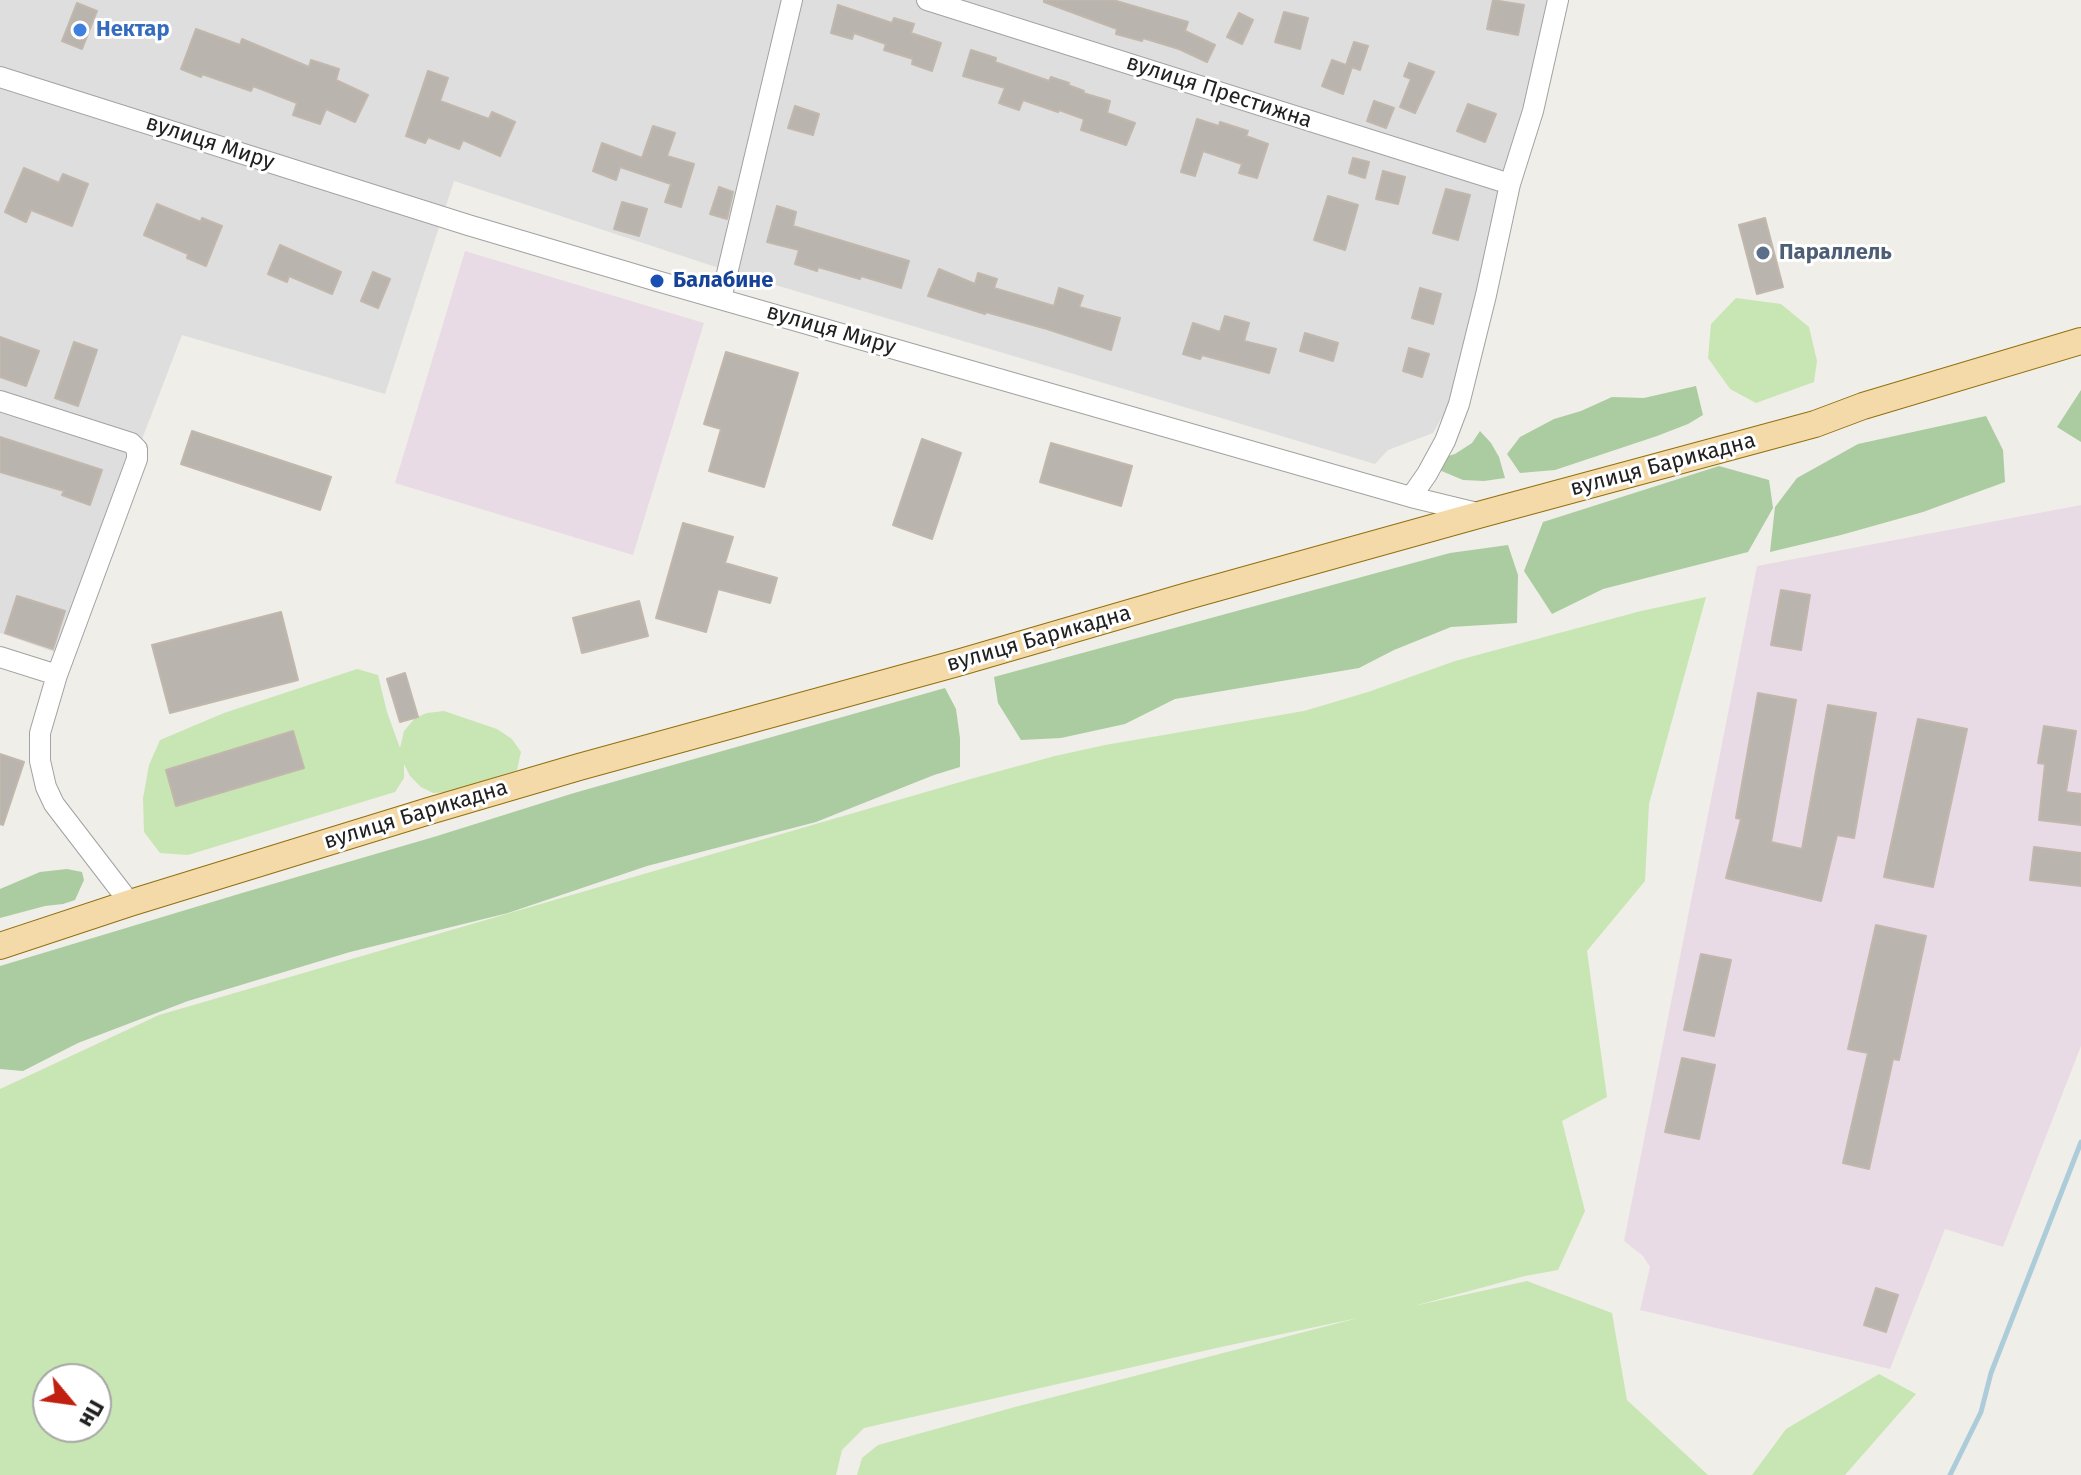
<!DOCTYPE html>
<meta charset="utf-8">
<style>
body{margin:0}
#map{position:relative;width:2081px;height:1475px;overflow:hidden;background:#f0eee8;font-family:"Fira Sans",sans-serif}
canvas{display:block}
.north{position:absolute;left:32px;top:1363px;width:80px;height:80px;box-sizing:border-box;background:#fff;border:2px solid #a6a6a6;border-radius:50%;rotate:119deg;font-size:22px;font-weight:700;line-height:32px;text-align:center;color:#212121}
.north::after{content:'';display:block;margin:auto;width:28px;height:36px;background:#c01f11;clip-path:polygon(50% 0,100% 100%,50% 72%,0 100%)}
</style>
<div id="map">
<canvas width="2081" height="1475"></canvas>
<div class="north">Пн</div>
</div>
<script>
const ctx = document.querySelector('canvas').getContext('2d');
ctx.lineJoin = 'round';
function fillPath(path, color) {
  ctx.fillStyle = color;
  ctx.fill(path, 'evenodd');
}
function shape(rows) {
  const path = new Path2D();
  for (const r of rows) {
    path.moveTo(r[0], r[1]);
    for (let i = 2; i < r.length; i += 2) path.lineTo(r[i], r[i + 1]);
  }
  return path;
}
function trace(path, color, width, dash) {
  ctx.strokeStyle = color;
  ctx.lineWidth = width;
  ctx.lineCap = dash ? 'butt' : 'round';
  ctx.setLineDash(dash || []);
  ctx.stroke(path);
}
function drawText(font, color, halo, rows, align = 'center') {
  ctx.font = font + ' "Fira Sans",sans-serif';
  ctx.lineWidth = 6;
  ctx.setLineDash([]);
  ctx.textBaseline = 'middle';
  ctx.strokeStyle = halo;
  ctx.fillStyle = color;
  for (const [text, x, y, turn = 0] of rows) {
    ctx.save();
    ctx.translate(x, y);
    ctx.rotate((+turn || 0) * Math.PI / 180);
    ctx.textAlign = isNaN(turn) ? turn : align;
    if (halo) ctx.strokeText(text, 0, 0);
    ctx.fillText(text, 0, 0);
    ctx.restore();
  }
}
fillPath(shape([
 [0,0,1555,0,1451,401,1433,433,1388,450,1375,464,722,269,454,181,385,394,182,335,139,447,74,659,0,633]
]), '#dfdede');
fillPath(shape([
 [465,251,704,323,633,555,395,483],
 [2081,505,2081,1046,2003,1247,1945,1229,1890,1369,1640,1310,1650,1267,1643,1256,1624,1241,1757,566]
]), '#e9dbe5');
fillPath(shape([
 [1736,298,1781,304,1809,327,1817,361,1814,382,1756,403,1730,389,1708,358,1711,324],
 [1706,597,1649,804,1645,881,1587,951,1607,1097,1562,1121,1585,1211,1558,1270,1525,1276,1414,1306,1527,1281,1612,1313,1627,1400,1708,1475,857,1475,862,1458,878,1445,1015,1407,1358,1318,1221,1347,864,1428,842,1450,836,1475,0,1475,0,1089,159,1015,974,778,1055,756,1105,745,1304,711,1368,692,1455,661,1641,611],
 [48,1379,96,1379,96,1427,48,1427],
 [357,669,378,675,387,712,400,748,404,731,415,718,427,713,444,711,497,729,512,739,521,752,517,770,449,792,433,793,421,787,410,776,404,764,404,778,395,792,188,855,160,853,144,832,143,798,149,765,160,740,224,713],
 [1879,1374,1916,1394,1845,1475,1752,1475,1786,1429]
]), '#c8e6b3');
fillPath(shape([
 [1696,386,1703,415,1688,424,1657,436,1555,470,1520,473,1507,454,1520,437,1554,419,1581,411,1612,397,1644,398],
 [2081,390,2081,442,2057,427],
 [1986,416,2003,450,2005,482,1923,512,1841,535,1770,552,1775,507,1797,478,1858,444],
 [1480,431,1491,443,1499,457,1505,478,1484,481,1463,480,1432,467,1435,460,1455,454,1472,443],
 [1719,466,1769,480,1773,508,1748,552,1603,589,1552,614,1524,571,1543,522],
 [1508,545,1518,575,1517,623,1451,627,1394,650,1359,668,1175,699,1125,724,1061,738,1021,740,998,703,994,677,1450,553],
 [945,688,956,709,960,738,960,767,934,775,816,822,647,866,508,913,350,952,188,1001,78,1043,23,1071,0,1069,0,966,242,893,437,836,574,793],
 [67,869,82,872,84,880,75,900,63,904,45,906,0,918,0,889,40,872]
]), '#aacca0');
trace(shape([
 [1950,1475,1981,1412,1991,1373,2081,1142]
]), '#adccda', 5);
const building = shape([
 [1044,0,1113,0,1188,22,1185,31,1215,45,1207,62,1179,49,1143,38,1142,41,1116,34,1117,29,1044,2,1044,0],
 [1493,0,1524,5,1518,35,1487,29,1493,0],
 [77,3,97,11,82,49,62,41,77,3],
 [838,5,892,23,894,18,914,24,911,33,941,43,932,71,912,64,913,59,884,50,886,44,854,33,852,39,831,33,838,5],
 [1284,12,1308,18,1300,49,1275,42,1284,12],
 [1239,13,1253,20,1242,44,1227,37,1239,13],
 [196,29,240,45,242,39,309,67,311,60,339,69,336,80,368,95,355,122,326,109,320,124,293,115,297,103,253,86,251,91,202,74,201,77,181,69,196,29],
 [1354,42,1368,46,1360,70,1352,67,1343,94,1322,86,1332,60,1346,65,1354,42],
 [971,50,996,58,995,62,1049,81,1051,77,1069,83,1068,85,1084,91,1083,93,1110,101,1107,113,1135,123,1126,145,1081,130,1084,119,1059,110,1058,112,1023,100,1019,110,999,103,1005,88,963,76,971,50],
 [1409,63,1434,72,1415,113,1400,107,1411,79,1404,76,1409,63],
 [428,71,448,78,440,101,489,119,492,112,515,122,500,156,463,140,459,149,428,137,425,143,406,136,428,71],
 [1374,101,1394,108,1386,128,1367,121,1374,101],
 [1468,104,1496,114,1485,142,1457,131,1468,104],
 [795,106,819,114,813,135,788,128,795,106],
 [1197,119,1219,126,1220,122,1248,131,1246,136,1268,144,1257,178,1239,173,1242,164,1203,151,1195,176,1181,172,1197,119],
 [653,126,675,133,667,156,694,164,681,207,665,202,671,184,620,167,616,180,593,171,602,143,642,158,653,126],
 [1353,158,1369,162,1365,178,1349,173,1353,158],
 [24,168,59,183,63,174,88,184,72,226,31,210,26,222,5,212,24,168],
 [1383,171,1405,177,1398,204,1376,199,1383,171],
 [719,187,733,192,727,219,710,214,719,187],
 [1446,189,1470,195,1458,240,1433,233,1446,189],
 [1328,196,1358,205,1345,250,1314,240,1328,196],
 [622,202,647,209,639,236,614,229,622,202],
 [157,204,201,222,202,218,222,226,206,266,187,258,188,254,144,235,157,204],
 [777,206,796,212,793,226,909,261,901,288,861,276,860,279,818,267,817,271,795,264,799,250,767,242,777,206],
 [1765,218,1783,287,1757,294,1739,225,1765,218],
 [280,245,341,272,332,294,289,276,287,282,268,274,280,245],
 [939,269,975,284,978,273,997,279,994,288,1054,306,1059,288,1083,296,1079,307,1120,318,1111,350,1047,329,986,312,985,314,928,296,939,269],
 [373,272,390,279,378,308,361,301,373,272],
 [1420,288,1441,294,1433,324,1412,318,1420,288],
 [1225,316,1249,323,1244,341,1276,349,1269,373,1202,355,1200,359,1183,354,1193,323,1220,332,1225,316],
 [1305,333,1338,343,1333,361,1300,351,1305,333],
 [0,337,39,351,26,386,0,377,0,337],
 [74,342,97,350,78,406,55,398,74,342],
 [1409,348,1429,354,1422,377,1403,371,1409,348],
 [726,352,798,373,764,487,709,471,721,429,704,424,726,352],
 [192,431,331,477,320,510,181,464,192,431],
 [0,437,102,470,90,505,62,495,64,491,0,472,0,437],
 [922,439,961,453,932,539,893,525,922,439],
 [1051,443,1132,466,1121,506,1040,482,1051,443],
 [683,523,733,537,725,563,777,578,770,603,718,589,706,632,656,618,683,523],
 [1781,590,1810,595,1801,650,1771,645,1781,590],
 [17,596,65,611,53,649,5,633,17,596],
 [639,601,648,636,582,653,573,618,639,601],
 [281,612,298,680,170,713,152,645,281,612],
 [405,673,418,717,400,722,387,679,405,673],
 [1758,693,1796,700,1771,842,1802,849,1828,705,1876,713,1854,838,1837,835,1821,901,1726,878,1741,819,1736,818,1758,693],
 [1918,719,1967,729,1933,887,1884,877,1918,719],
 [2044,726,2076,731,2066,792,2081,794,2081,825,2039,820,2045,764,2038,763,2044,726],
 [293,731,304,768,176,806,166,770,293,731],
 [0,754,24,762,3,825,0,824,0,754],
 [2034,847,2081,853,2081,886,2030,880,2034,847],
 [1876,925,1926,936,1899,1060,1893,1059,1869,1169,1843,1163,1868,1053,1848,1049,1876,925],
 [1701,954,1731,960,1714,1036,1684,1030,1701,954],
 [1682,1058,1715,1065,1699,1139,1665,1132,1682,1058],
 [1876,1288,1898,1295,1886,1332,1864,1325,1876,1288]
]);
fillPath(building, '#bab4ae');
trace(building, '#c1b7ac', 2);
const minor = shape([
 [927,0,1510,184],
 [0,77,468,225,657,281,1411,497,1481,514],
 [721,299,792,0],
 [0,401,131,443,137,449,137,459,57,675,40,733,40,761,46,787,54,804,130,903],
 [1411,497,1427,474,1445,441,1459,404,1486,295,1510,184,1533,111,1558,0],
 [0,657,57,675]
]);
const major = shape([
 [0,946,130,903,429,811,579,767,954,664,1191,595,1482,514,1815,424,1863,406,2081,341]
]);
trace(minor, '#a2a2a2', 22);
trace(major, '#91700d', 28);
trace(minor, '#fff', 20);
trace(major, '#f5daa9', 26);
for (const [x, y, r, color] of [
 [80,30,8,"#3f7fe0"],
 [1763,253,8,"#5c6f8a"],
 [657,281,8,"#1a4fb4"]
]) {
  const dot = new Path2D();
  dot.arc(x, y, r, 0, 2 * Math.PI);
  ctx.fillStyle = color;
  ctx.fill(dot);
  trace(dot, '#fff', 3);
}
drawText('bold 22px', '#366cbe', '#fff', [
 ["Нектар",96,30]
], 'left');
drawText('22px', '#212121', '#fff', [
 ["вулиця Престижна",1219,92,18],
 ["вулиця Миру",210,143,18],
 ["вулиця Миру",831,330,16],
 ["вулиця Барикадна",1663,465,-15],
 ["вулиця Барикадна",1039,639,-16],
 ["вулиця Барикадна",416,815,-17]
]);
drawText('bold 22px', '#4e5e75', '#fff', [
 ["Параллель",1779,253]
], 'left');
drawText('bold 22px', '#164399', '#fff', [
 ["Балабине",673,281]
], 'left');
</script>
